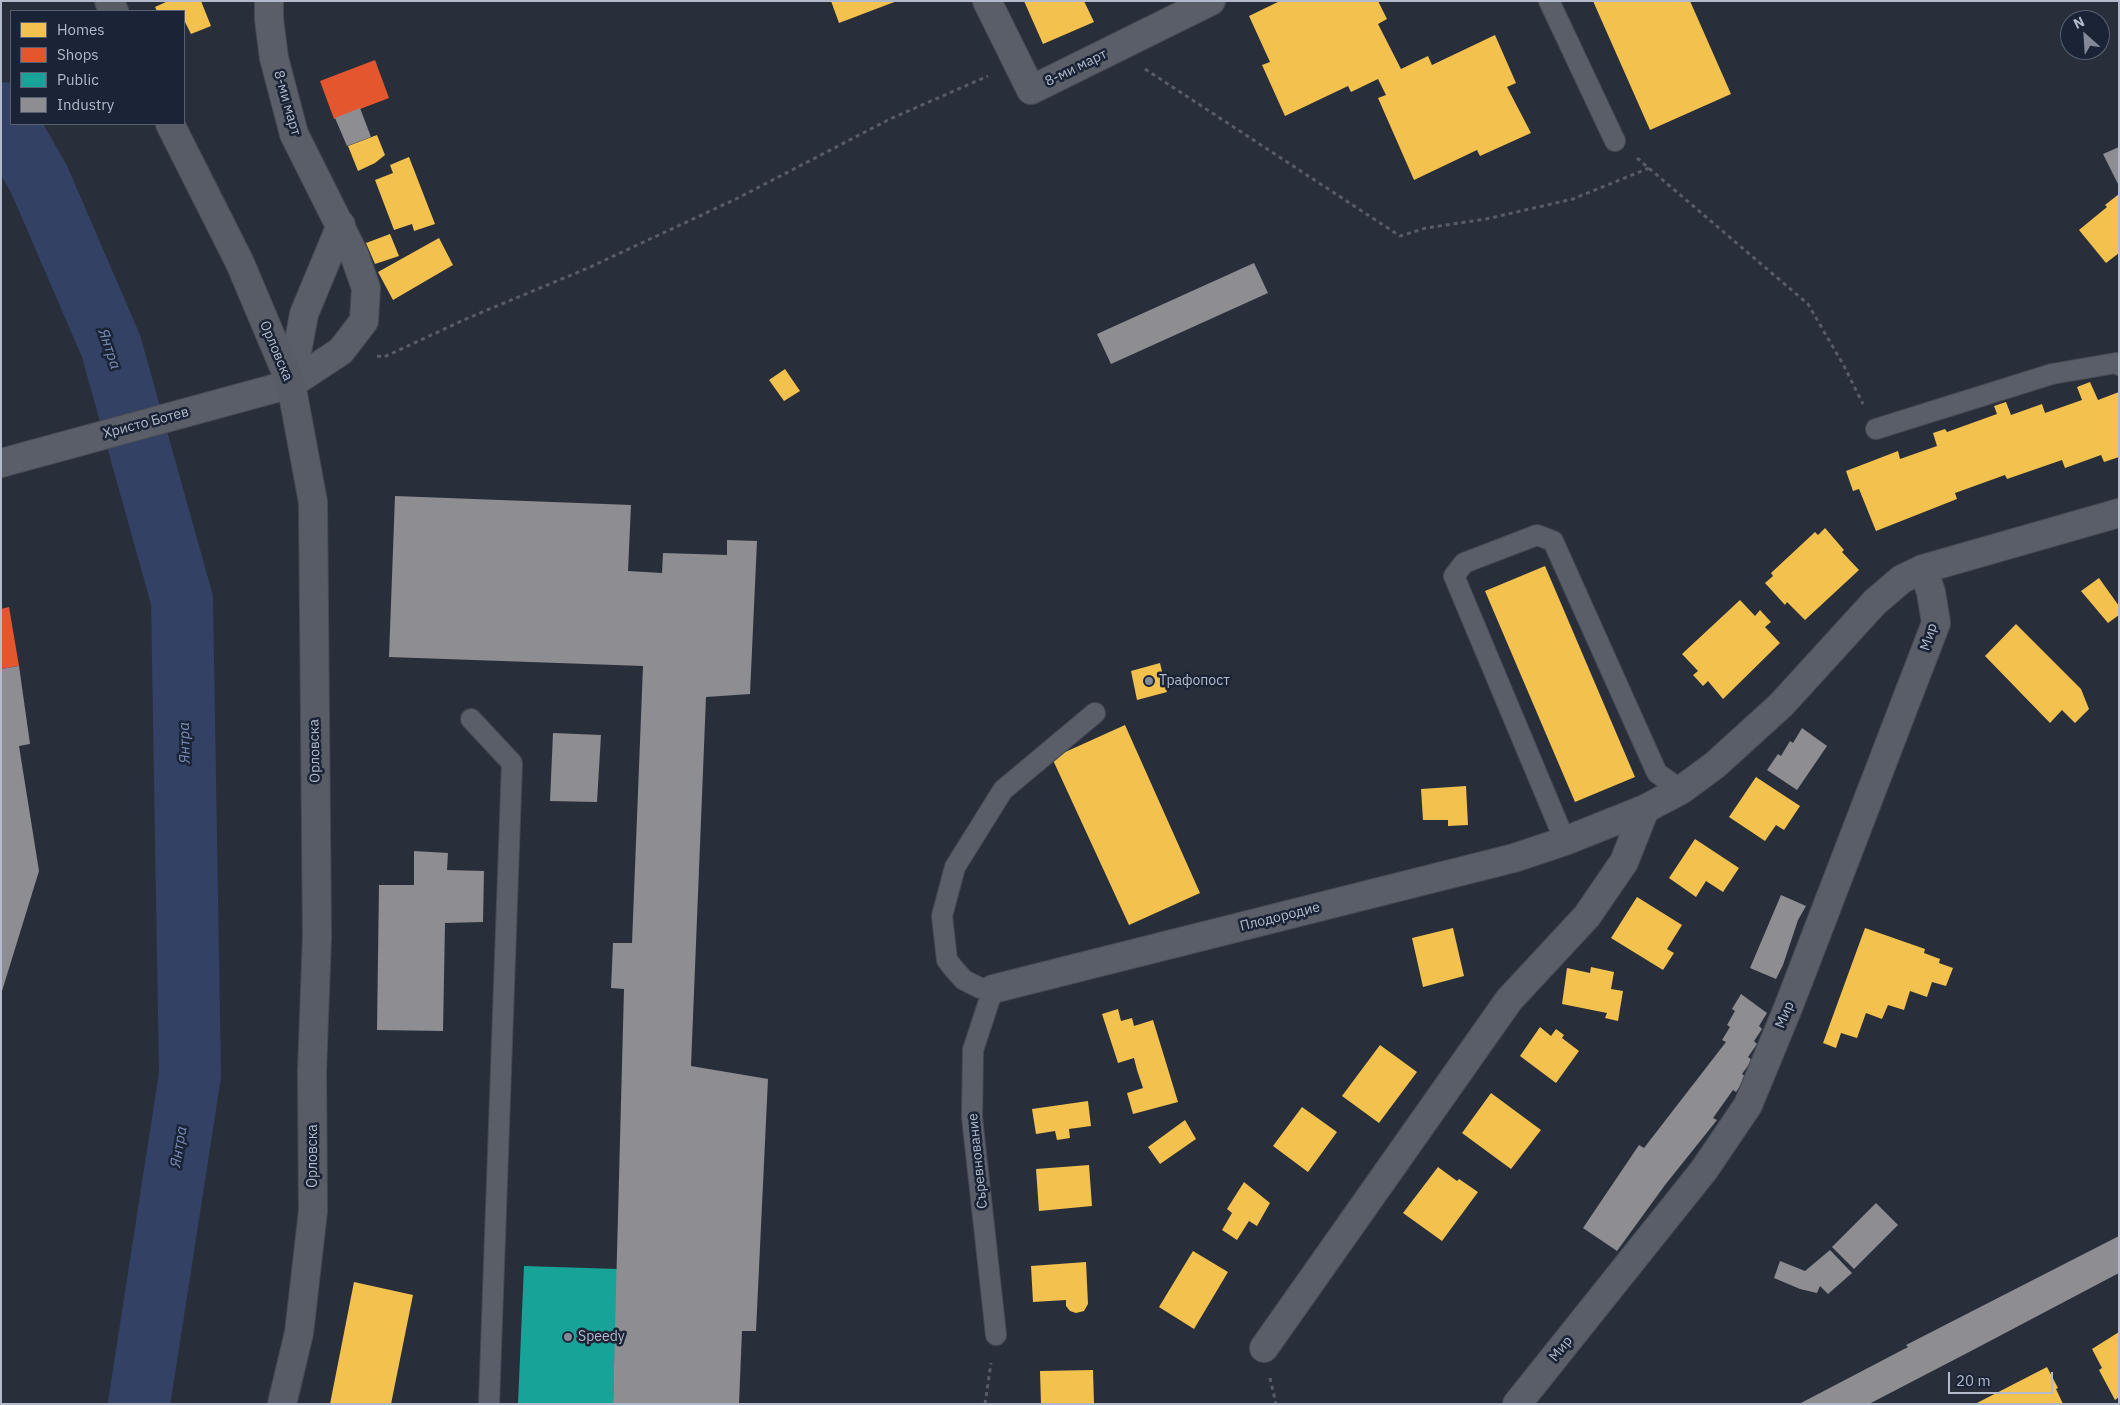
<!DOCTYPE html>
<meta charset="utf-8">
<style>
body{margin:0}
#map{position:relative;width:2120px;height:1405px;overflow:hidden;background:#292f3a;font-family:"IBM Plex Sans",sans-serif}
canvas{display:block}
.frame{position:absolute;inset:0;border:2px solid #b3bacc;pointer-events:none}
.legend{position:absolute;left:10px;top:10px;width:175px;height:115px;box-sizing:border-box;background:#1b2436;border:1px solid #586072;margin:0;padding:6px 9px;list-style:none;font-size:15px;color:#b3bacc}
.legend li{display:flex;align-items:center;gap:10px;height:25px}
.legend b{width:25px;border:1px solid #586072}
.north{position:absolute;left:2060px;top:10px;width:50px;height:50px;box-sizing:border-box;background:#1b2436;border:1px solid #586072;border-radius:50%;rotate:334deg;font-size:14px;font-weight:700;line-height:20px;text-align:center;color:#b3bacc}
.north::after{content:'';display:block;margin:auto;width:18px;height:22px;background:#838999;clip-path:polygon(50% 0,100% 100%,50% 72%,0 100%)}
.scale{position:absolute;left:1948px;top:1372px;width:105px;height:22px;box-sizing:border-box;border:2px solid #b3bacc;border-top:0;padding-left:6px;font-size:15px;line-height:18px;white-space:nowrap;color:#b3bacc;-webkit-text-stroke:4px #1b2436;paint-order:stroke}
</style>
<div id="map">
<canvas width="2120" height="1405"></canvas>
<div class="frame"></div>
<ul class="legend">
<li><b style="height:14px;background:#f2c14e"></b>Homes</li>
<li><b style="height:14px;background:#e4572e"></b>Shops</li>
<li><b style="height:14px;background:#17a398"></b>Public</li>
<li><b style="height:14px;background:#8d8d92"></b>Industry</li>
</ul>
<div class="north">N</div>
<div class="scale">20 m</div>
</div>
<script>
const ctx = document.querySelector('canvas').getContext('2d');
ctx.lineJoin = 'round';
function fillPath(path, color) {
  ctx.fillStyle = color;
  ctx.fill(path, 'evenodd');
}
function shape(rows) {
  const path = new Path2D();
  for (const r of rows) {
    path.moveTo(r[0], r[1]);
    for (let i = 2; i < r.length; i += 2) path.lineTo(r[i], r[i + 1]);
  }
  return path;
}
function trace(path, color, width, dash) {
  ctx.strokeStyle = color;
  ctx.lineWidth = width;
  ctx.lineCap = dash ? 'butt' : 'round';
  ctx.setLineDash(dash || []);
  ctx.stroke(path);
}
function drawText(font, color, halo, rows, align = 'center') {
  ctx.font = font + ' "IBM Plex Sans",sans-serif';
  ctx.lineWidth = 5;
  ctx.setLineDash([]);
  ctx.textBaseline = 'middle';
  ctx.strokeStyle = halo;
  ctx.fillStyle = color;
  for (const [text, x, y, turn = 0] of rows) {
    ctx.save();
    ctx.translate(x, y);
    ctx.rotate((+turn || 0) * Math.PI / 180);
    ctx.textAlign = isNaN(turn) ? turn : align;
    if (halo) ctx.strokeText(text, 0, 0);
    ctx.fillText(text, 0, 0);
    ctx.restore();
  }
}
fillPath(shape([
 [168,1,201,1,211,26,191,34,184,20,184,11,157,11,155,7],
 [831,1,897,1,839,23],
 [1024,1,1084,1,1094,22,1043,44],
 [1280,1,1378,1,1387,19,1378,24,1401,69,1428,56,1432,65,1495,35,1516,83,1507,87,1531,133,1480,156,1477,150,1414,180,1378,98,1386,95,1378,79,1351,92,1348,86,1285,116,1262,65,1270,62,1249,16],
 [1593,1,1690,1,1731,94,1650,130],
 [377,135,385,155,375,163,358,171,348,146],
 [409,157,435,224,414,231,412,224,394,230,375,180,393,173,390,165],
 [2119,194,2119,253,2106,263,2079,230,2107,207,2105,205],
 [390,234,399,256,375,264,366,243],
 [439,238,453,265,393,300,378,272],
 [785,369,800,391,784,401,769,380],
 [2090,382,2098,400,2119,392,2119,457,2104,462,2101,455,2065,468,2062,460,2007,479,2005,475,1955,493,1957,499,1876,531,1859,489,1853,491,1846,471,1898,451,1900,459,1937,446,1933,433,1945,429,1947,432,1997,414,1994,406,2006,402,2011,415,2042,404,2045,413,2082,400,2077,387],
 [1825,528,1844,550,1842,552,1859,570,1805,620,1787,602,1785,605,1765,583,1773,576,1771,573,1815,532,1818,535],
 [1545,566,1635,777,1575,802,1485,591],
 [2099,578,2119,606,2119,615,2108,623,2081,591],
 [1740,600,1755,616,1760,610,1771,622,1765,627,1780,643,1723,699,1708,681,1703,686,1693,675,1698,671,1682,654],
 [2016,624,2081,689,2089,709,2075,723,2062,710,2050,723,1985,656],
 [1160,663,1167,692,1137,700,1131,671],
 [1125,725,1200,893,1129,925,1052,758],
 [1756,777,1800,806,1784,830,1776,825,1765,841,1729,817],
 [1466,786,1468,825,1448,826,1448,820,1423,820,1421,789],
 [1695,839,1739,868,1723,892,1706,881,1696,897,1669,878],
 [1637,897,1682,925,1667,949,1674,953,1663,970,1611,938],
 [1453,928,1464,976,1423,987,1412,938],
 [1865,928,1925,949,1924,953,1940,959,1939,963,1953,968,1946,986,1932,982,1927,997,1910,991,1904,1010,1888,1005,1882,1019,1866,1013,1857,1038,1841,1033,1836,1048,1823,1043],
 [1591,967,1614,972,1611,989,1623,991,1618,1021,1605,1018,1607,1013,1562,1004,1567,968,1590,973],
 [1118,1009,1121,1021,1132,1018,1134,1026,1153,1020,1178,1102,1133,1114,1127,1093,1143,1088,1137,1070,1134,1058,1118,1063,1102,1014],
 [1540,1027,1551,1036,1556,1029,1564,1035,1562,1038,1579,1051,1556,1083,1520,1056],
 [1380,1045,1417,1072,1379,1123,1342,1096],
 [1491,1093,1541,1130,1511,1169,1462,1133],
 [1088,1101,1091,1126,1069,1129,1070,1138,1057,1140,1055,1131,1036,1134,1032,1109],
 [1302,1107,1337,1132,1308,1172,1273,1146],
 [1185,1120,1196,1139,1160,1164,1148,1147],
 [1089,1165,1092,1206,1039,1211,1036,1169],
 [1438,1167,1457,1181,1459,1179,1478,1192,1442,1241,1403,1213],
 [1244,1182,1270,1203,1257,1226,1249,1221,1237,1240,1222,1230,1232,1213,1227,1209],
 [1193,1251,1228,1272,1194,1329,1159,1307],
 [1086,1262,1088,1304,1084,1311,1076,1313,1070,1311,1066,1306,1066,1300,1033,1302,1031,1266],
 [354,1282,413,1295,391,1404,330,1404],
 [2119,1332,2119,1397,2115,1400,2099,1370,2102,1368,2092,1349],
 [2047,1367,2058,1388,2056,1389,2063,1404,1975,1404],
 [1093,1370,1094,1404,1041,1404,1040,1371]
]), '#f2c14e');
fillPath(shape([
 [375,60,389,98,334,119,320,81],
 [9,607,19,666,1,669,1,609]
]), '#e4572e');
fillPath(shape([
 [524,1266,618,1269,613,1404,518,1404]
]), '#17a398');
fillPath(shape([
 [360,108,371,137,347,146,335,118],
 [2119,147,2119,186,2103,154],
 [1254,263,1268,293,1111,364,1097,334],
 [395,496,631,505,628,571,662,573,663,553,727,555,727,540,757,541,750,694,706,697,691,1066,768,1079,756,1331,742,1331,739,1404,613,1404,624,989,611,988,613,943,632,943,643,666,389,657],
 [19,666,30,744,19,746,39,871,2,991,1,669],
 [1802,728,1827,746,1797,790,1767,770,1778,754,1781,756,1790,741,1793,743],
 [553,733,601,735,597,802,550,801],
 [414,851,448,853,447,870,484,871,483,922,445,923,443,1031,377,1030,379,885,414,885],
 [1781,895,1806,906,1798,920,1783,965,1776,979,1750,968],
 [1741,994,1767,1013,1759,1026,1762,1029,1754,1041,1757,1044,1748,1057,1752,1060,1742,1074,1746,1077,1736,1092,1733,1090,1713,1118,1717,1120,1665,1185,1617,1251,1583,1228,1639,1145,1644,1148,1726,1042,1722,1040,1730,1027,1727,1025,1735,1011,1732,1009],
 [1876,1203,1898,1225,1854,1269,1832,1247],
 [2119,1236,2119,1273,1971,1351,1869,1404,1799,1404,1908,1347,1906,1345],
 [1830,1250,1852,1273,1828,1294,1820,1286,1817,1293,1800,1289,1774,1278,1780,1261,1805,1271]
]), '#8d8d92');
trace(shape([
 [1,113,39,179,111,346,182,600,190,1075,139,1404]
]), '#324164', 62);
const lane = shape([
 [1549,1,1615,141],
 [1876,429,2052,374,2116,363,2119,365],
 [471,719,512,763,489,1404],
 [1565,841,1454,576,1464,563,1537,535,1553,541,1657,773,1681,790],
 [996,1335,972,1117,973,1050,993,989,980,988,964,980,954,969,947,960,942,916,955,867,1003,790,1095,713]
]);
const street = shape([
 [987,1,1031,90,1211,1],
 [291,384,304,314,341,225],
 [1,463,291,384,341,351,364,321,366,288,354,254,294,134,274,58,269,19,269,1],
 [993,989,1514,858,1565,841,1645,809,1681,790,1715,765,1781,705,1875,602,1902,579,1923,569,2119,513],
 [1264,1348,1509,1000,1587,916,1624,862,1645,809],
 [1517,1404,1704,1170,1748,1105,1788,1008,1936,623,1931,592,1923,569]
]);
const secondary = shape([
 [109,1,114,11],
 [170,124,240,263,291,384,313,502,317,937,312,1071,313,1211,299,1333,282,1404]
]);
trace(lane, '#464a53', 22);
trace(street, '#464a53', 30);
trace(secondary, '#464a53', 30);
trace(shape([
 [1145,69,1400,236,1426,228,1486,219,1573,199,1649,168],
 [1637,158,1808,304,1844,366,1863,404],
 [377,356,384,357,468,318,588,268,738,198,890,119,988,76],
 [1270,1378,1276,1404],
 [985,1404,991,1363]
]), '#575c65', 3, [4, 4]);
trace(lane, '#5a5e68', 20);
trace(street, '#5a5e68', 28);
trace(secondary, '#585c66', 28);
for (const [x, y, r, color] of [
 [1149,681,5,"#838999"],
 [568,1337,5,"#838999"]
]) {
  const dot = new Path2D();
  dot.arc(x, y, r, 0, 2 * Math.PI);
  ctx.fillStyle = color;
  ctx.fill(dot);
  trace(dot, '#1b2436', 2);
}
drawText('14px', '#b3bacc', '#1b2436', [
 ["8-ми март",1076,68,-26],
 ["8-ми март",287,103,74],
 ["Орловска",276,351,67],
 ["Христо Ботев",146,423,-15],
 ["Мир",1929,637,-73],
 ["Орловска",315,751,-91],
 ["Плодородие",1280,917,-14],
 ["Мир",1785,1015,-68],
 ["Орловска",313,1156,-90],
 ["Съревнование",978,1161,-96],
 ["Мир",1561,1349,-51]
]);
drawText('14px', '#b3bacc', '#1b2436', [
 ["Трафопост",1159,681],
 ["Speedy",578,1337]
], 'left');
drawText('italic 15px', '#788cb6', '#1b2436', [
 ["Янтра",109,349,71],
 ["Янтра",185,743,-91],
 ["Янтра",179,1147,-81]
]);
</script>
